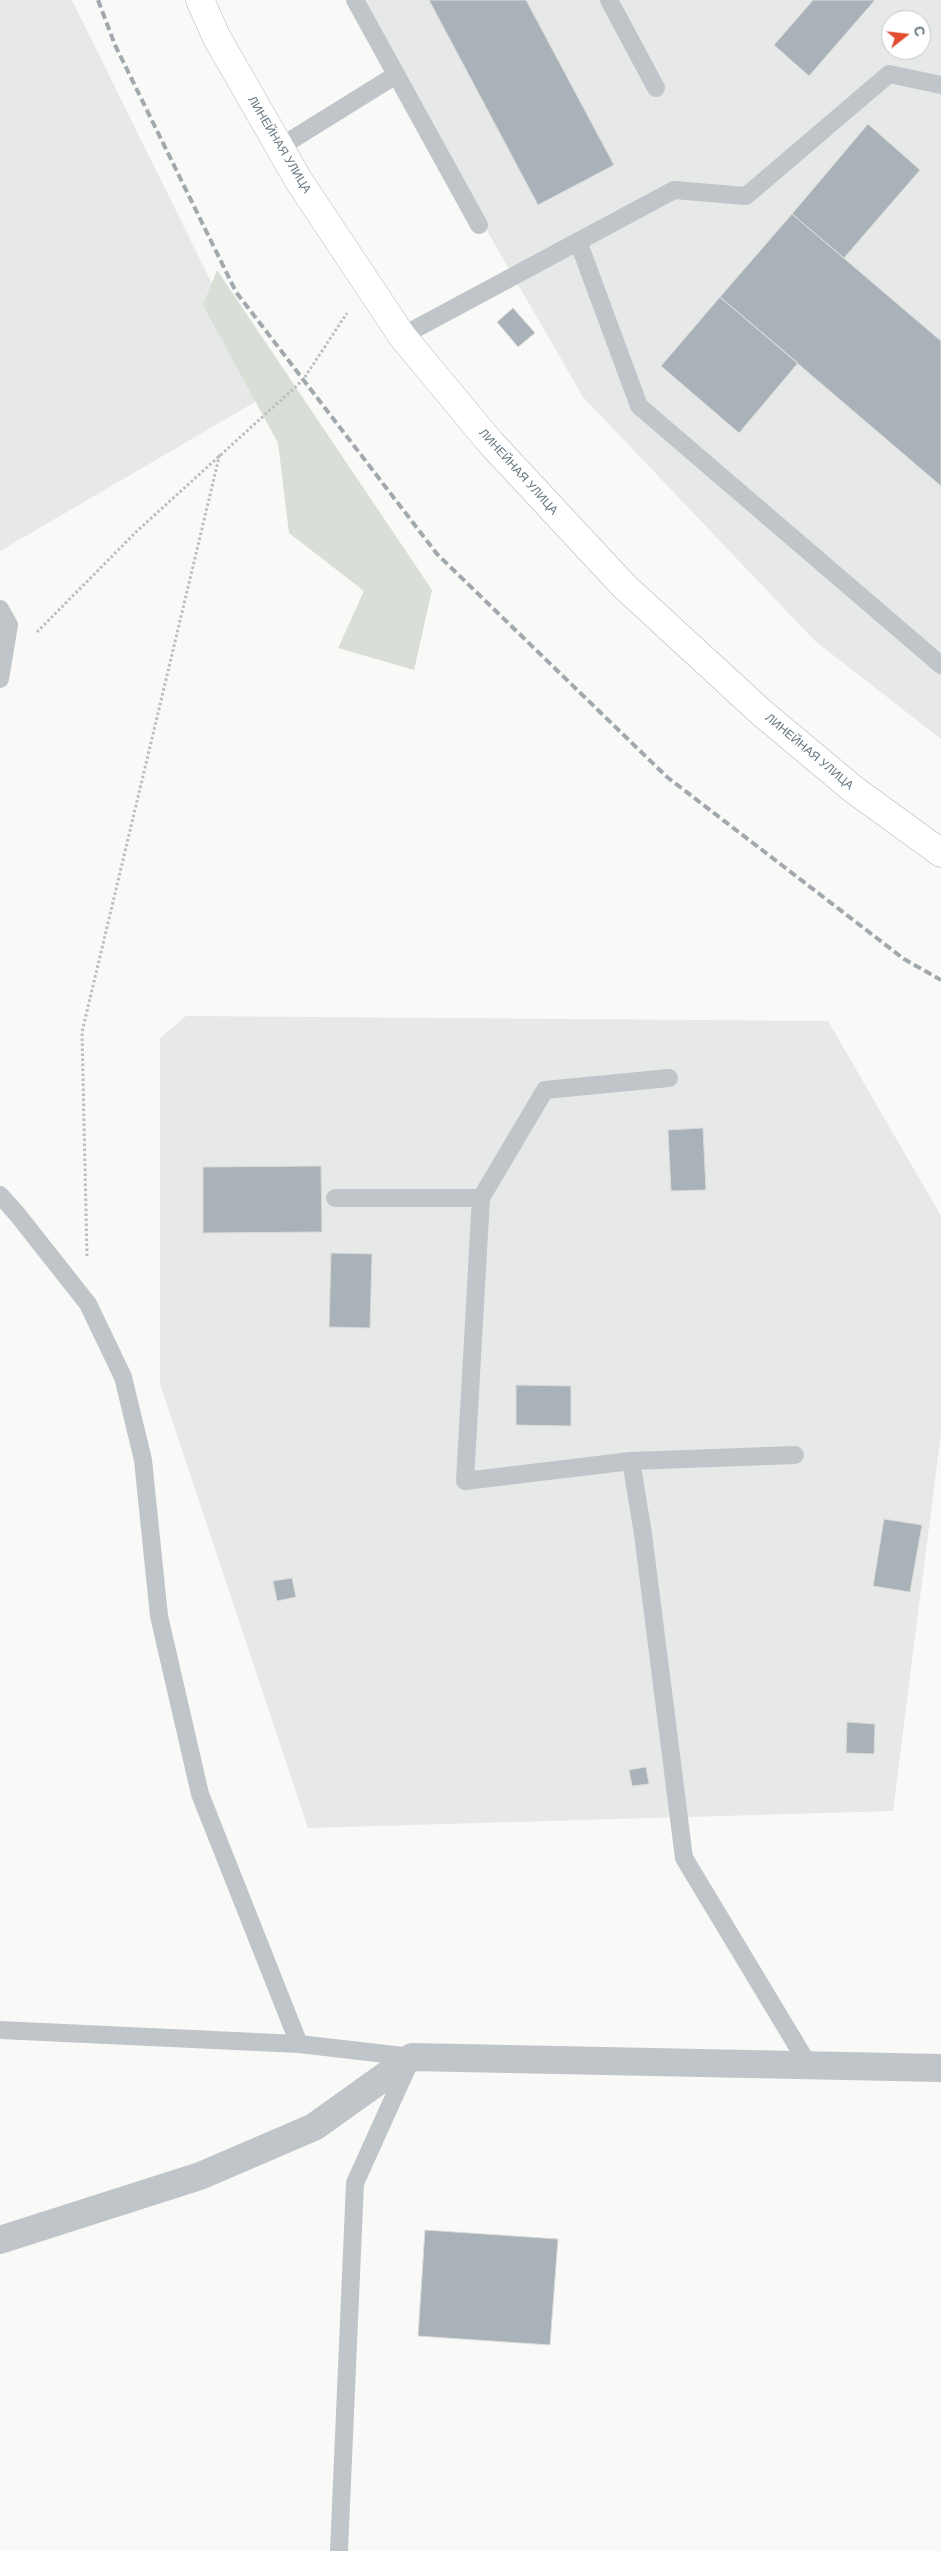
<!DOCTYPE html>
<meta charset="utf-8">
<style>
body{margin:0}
#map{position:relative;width:941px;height:2551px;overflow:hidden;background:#f9f9f7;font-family:"DM Sans",sans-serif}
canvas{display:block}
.north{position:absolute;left:881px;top:10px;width:50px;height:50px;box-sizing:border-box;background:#fff;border:1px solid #c1c8cd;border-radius:50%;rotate:74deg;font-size:14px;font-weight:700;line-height:20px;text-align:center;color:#647681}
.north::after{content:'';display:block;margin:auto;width:18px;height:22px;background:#e14d2e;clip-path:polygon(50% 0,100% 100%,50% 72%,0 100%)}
</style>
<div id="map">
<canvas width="941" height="2551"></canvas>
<div class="north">С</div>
</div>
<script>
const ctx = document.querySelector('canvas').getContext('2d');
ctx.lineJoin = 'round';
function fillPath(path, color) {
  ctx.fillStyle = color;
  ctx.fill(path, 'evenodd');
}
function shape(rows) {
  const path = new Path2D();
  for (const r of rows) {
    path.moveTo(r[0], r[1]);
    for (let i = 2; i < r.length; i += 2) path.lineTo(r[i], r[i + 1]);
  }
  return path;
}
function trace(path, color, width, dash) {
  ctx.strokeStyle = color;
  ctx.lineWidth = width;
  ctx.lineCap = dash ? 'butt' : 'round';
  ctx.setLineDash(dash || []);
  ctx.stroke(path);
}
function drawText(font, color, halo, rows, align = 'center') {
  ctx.font = font + ' "DM Sans",sans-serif';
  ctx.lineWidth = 5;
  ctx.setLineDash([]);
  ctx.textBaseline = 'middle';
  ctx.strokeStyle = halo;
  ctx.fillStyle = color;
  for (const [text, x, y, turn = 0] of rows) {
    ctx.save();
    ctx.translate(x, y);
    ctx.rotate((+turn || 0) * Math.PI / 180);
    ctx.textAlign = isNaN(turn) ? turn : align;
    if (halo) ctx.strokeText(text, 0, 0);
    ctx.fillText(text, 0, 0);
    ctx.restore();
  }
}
fillPath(shape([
 [0,0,72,0,267,395,0,551],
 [365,0,941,0,941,739,815,641,583,397,490,236],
 [891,20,921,20,921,50,891,50],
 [186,1016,828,1021,941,1216,941,1433,893,1811,308,1828,160,1384,160,1038]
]), '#e7e8e8');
fillPath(shape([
 [217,270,432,590,414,670,338,648,364,591,289,533,278,443,203,305]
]), '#d9ded6');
const building = shape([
 [429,0,526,0,614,165,538,205,429,0],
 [813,0,875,0,809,76,774,45,813,0],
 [868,124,920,170,844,258,792,214,868,124],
 [792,214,941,341,941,486,720,297,792,214],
 [720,297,798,363,739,433,661,366,720,297],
 [513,308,535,333,518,347,497,322,513,308],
 [703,1128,706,1190,671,1191,668,1130,703,1128],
 [321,1166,322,1232,203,1233,203,1167,321,1166],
 [331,1253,372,1254,370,1328,329,1327,331,1253],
 [516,1385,571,1386,571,1426,516,1425,516,1385],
 [884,1519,922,1525,910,1592,873,1586,884,1519],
 [292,1578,296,1597,277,1601,273,1581,292,1578],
 [847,1722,875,1724,874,1754,846,1753,847,1722],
 [646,1767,649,1784,632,1786,629,1770,646,1767],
 [425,2230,558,2239,550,2345,418,2336,425,2230]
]);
fillPath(building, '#a9b2b8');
trace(building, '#dbdbd9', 1);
const primary = shape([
 [200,0,217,38,299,181,402,336,490,442,624,586,762,713,853,789,941,853]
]);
trace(primary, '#b4b9bd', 29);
trace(shape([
 [37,632,137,531,303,380,347,313],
 [87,1256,82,1032,220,453]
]), '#babec1', 3, [2.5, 2.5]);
trace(shape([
 [355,0,479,225],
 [609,0,656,88],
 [280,147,396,75],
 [578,241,639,406,941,665],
 [402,336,674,190,746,196,889,74,941,85],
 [0,609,9,625,0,679],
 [669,1078,545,1090,481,1198,465,1481,631,1461,643,1534,684,1858,808,2064],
 [0,1195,17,1214,88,1304,123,1377,143,1460,159,1616,200,1794,299,2044],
 [335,1198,481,1198],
 [631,1461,795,1455],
 [0,2030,299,2044,412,2057,355,2183,339,2551]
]), '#c0c5c9', 18);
trace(shape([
 [0,2240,200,2176,314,2127,412,2057,941,2068]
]), '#c0c5c9', 28);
trace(primary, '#fff', 28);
trace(shape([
 [98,0,115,45,236,292,437,554,667,777,904,959,941,980]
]), '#a1a9ae', 4, [8, 4]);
drawText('12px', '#647681', '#fff', [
 ["ЛИНЕЙНАЯ УЛИЦА",279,145,59],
 ["ЛИНЕЙНАЯ УЛИЦА",518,472,48],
 ["ЛИНЕЙНАЯ УЛИЦА",809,752,40]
]);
</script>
